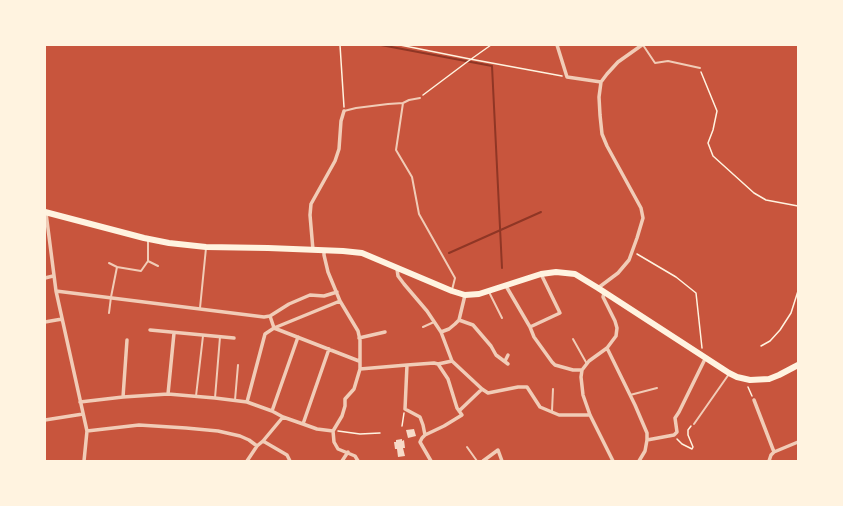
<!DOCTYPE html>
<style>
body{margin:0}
#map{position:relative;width:843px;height:506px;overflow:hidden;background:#c8553d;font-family:"PT Sans",sans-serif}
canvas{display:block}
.frame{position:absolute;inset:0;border:46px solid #fff3e0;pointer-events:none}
</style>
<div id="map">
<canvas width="843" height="506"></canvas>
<div class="frame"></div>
</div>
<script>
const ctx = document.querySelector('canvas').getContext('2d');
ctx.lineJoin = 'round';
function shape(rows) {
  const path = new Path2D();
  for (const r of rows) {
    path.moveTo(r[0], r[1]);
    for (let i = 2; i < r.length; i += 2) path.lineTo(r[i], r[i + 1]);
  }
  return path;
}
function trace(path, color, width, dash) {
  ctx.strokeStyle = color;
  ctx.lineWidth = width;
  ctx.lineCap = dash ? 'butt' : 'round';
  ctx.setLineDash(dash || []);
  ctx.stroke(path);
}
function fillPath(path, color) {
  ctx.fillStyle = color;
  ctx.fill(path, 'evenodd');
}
trace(shape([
 [381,45,492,66,502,268],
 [449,253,541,212]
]), '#8f3625', 2);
fillPath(shape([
 [414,429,416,436,408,438,406,430],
 [402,439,402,441,404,440,405,448,403,448,405,456,398,457,397,449,395,449,394,442,396,442,396,440]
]), '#f7dbc8');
trace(shape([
 [340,45,344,107],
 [400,45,470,59,562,76],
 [701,72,717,111,713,130,708,143,713,156,754,193,766,200,798,206],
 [423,95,467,62,491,45],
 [637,254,676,277,696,293,702,348],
 [761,346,770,341,780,330,791,313,798,291],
 [748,387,752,396],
 [402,426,404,413],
 [691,426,688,430,688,435,693,447,692,449],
 [338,431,360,434,380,433],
 [677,439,682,444,692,449]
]), '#fff3e0', 1.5);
trace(shape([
 [643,45,655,63,668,61,700,68],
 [403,103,409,100,420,98],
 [344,111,356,108,388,104,403,103,396,150,412,177,419,214,455,278,452,290],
 [148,261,158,266],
 [109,263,117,267],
 [489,292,502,318],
 [200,308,206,248],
 [109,313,111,297,117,267,141,271,148,261,148,241],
 [423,327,434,322],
 [573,339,587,364],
 [630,395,657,388],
 [196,396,203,336],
 [215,398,220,337],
 [235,400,238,365],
 [552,411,553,389],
 [694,424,729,374],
 [467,447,477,461]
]), '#f1ccb7', 2);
trace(shape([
 [557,45,567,77,601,82],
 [46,213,56,291,87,431,84,461],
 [313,250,310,215,311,204,335,161,339,149,341,121,344,111],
 [324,250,324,255,328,272,340,301,358,331,360,340,360,369,354,389,345,399,345,406,342,416,333,431,334,442,338,449,355,456,358,461],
 [397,269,398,276,404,284,427,311,441,332,452,361],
 [45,278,53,276],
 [506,286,530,327,534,337,552,362,555,365,573,370,582,370,581,377,583,395,590,415,613,461],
 [598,288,618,273,629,260,637,238,643,218,641,208,607,146,602,134,600,115,599,97,601,82,607,74,618,62,642,45],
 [56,291,264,317,270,316,274,328,359,361],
 [270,316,289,304,310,295,324,296,337,292],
 [459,320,473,325,491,346,496,355,508,364],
 [45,322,62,319],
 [530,327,560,313,541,274],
 [150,330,234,338],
 [441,332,449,329,455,324,459,320,465,295],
 [359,338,385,332],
 [607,348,635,405,647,433,647,440,645,451,639,461],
 [505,361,508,355],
 [407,365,405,409,420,417,423,425,425,435,444,426,462,415,457,408,448,379,438,364],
 [360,369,407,365,434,363,438,364,452,361,482,389,488,393,518,387,527,387,540,407,559,415,590,415],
 [582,370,589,361,607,348,616,336,617,328,615,321,603,297,604,293],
 [168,394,174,333],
 [123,397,127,340],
 [754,400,774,452],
 [80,402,123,397,168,394,215,398,247,402,272,411,283,417,303,424,317,429,333,431],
 [247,402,265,334,274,328,340,301],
 [272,411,298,337],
 [459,411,482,389],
 [45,420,83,414],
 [303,424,329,349],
 [87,431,139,425,186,428,218,431,240,436,249,440,257,446,247,461],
 [425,435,422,438,420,442,431,461],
 [647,440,674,435,677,432,675,418,679,412,706,357],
 [263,441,287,455,290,461],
 [257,446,263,441,283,417],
 [342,461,348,452],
 [483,461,498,450,502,461],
 [769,461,771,455,774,452,798,442]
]), '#f1ccb7', 3.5);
trace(shape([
 [45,212,144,238,169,243,206,247,268,248,343,251,362,253,452,291,465,295,479,294,541,274,556,272,575,274,598,288,729,373,737,377,750,380,769,379,779,375,798,365]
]), '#fff3e0', 6);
</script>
